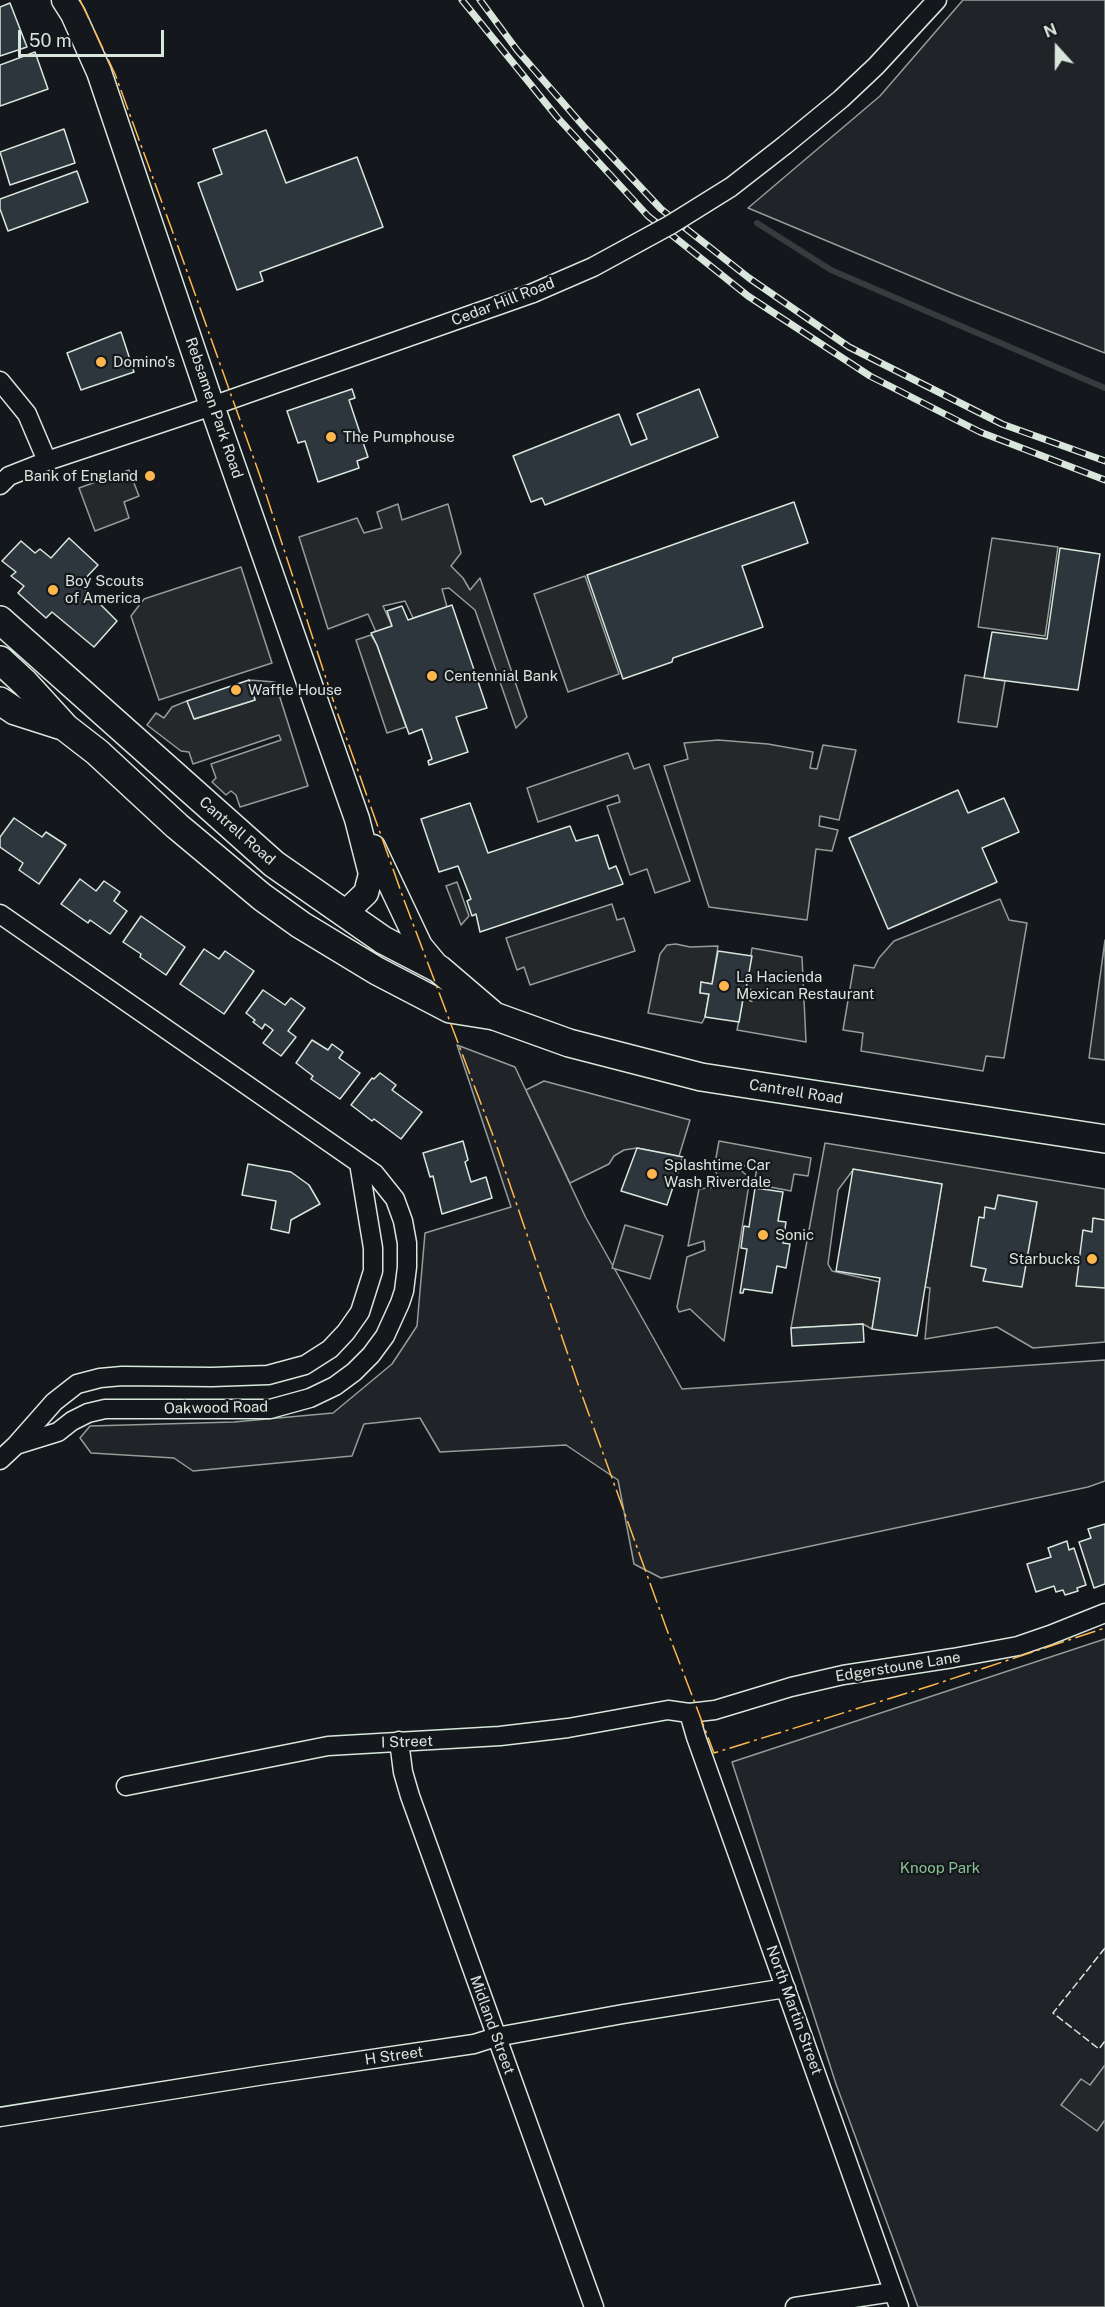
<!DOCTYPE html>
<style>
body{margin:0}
#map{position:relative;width:1105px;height:2307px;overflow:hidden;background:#14181c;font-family:"Public Sans",sans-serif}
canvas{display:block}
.north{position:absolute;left:1027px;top:18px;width:60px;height:60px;-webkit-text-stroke:4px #14181c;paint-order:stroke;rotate:339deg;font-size:16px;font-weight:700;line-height:24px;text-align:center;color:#d8e6dc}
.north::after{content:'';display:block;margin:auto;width:21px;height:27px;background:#d8e6dc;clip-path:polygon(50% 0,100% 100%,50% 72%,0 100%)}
.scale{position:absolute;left:18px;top:30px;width:146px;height:27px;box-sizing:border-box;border:3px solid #d8e6dc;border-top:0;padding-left:8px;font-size:18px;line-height:21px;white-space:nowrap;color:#d8e6dc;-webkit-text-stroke:4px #14181c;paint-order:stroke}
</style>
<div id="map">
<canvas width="1105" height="2307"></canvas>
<div class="north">N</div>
<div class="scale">50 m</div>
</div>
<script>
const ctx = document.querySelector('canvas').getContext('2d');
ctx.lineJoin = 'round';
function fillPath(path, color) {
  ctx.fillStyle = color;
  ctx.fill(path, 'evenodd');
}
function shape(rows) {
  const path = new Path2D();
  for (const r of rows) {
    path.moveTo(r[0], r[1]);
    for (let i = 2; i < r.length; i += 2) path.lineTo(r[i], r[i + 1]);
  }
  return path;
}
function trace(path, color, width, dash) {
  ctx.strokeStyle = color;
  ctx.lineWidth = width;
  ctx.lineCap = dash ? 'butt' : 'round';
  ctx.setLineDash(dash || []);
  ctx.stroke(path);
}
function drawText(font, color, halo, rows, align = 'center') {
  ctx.font = font + ' "Public Sans",sans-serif';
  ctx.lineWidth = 4.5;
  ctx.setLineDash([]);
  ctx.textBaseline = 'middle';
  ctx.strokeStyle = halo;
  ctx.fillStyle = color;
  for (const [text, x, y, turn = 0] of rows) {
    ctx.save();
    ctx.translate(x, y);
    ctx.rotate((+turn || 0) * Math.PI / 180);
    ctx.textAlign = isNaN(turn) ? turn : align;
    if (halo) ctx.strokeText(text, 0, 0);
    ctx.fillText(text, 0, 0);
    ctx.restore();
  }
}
const green = shape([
 [963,0,1105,0,1105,353,954,294,748,208,880,96,963,0],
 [457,1045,515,1067,586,1218,682,1389,1105,1360,1105,1481,1088,1487,661,1578,634,1564,618,1480,566,1445,440,1452,420,1418,364,1424,352,1456,193,1471,174,1458,91,1453,80,1438,90,1426,234,1422,333,1413,392,1364,417,1326,425,1233,511,1207,457,1045],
 [1105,1639,1105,2307,918,2307,836,2084,732,1762,1105,1639]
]);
fillPath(green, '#202428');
trace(green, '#939e99', 1.5);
const parking = shape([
 [129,470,139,496,124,502,129,518,95,531,79,488,129,470],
 [398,504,402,520,448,504,461,553,451,566,463,578,470,590,480,578,527,717,516,728,475,610,449,588,442,589,447,607,413,618,405,601,383,606,392,626,376,632,368,614,328,629,299,537,357,518,364,533,382,528,377,512,398,504],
 [992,538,1058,547,1045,636,978,627,992,538],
 [241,567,272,663,159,700,131,616,144,599,241,567],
 [585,576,619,674,568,692,534,594,585,576],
 [371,635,377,645,406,727,387,733,356,640,371,635],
 [965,675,1005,681,997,727,958,722,965,675],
 [249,680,275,682,308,786,240,807,236,795,231,791,226,795,212,782,216,778,211,764,281,740,279,735,193,764,189,752,181,751,147,725,156,713,164,718,172,707,187,701,195,719,255,700,249,680],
 [718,740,768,744,813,752,810,768,817,769,823,745,856,750,839,820,820,816,819,826,838,830,832,851,816,849,807,920,709,907,664,766,688,759,684,743,718,740],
 [628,753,634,769,649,764,690,881,655,893,647,869,630,875,607,806,620,802,618,795,538,822,527,788,628,753],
 [457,882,469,916,461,925,446,886,457,882],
 [1000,899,1009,920,1027,923,1004,1058,986,1056,983,1071,861,1051,863,1033,843,1030,854,965,874,968,879,958,894,941,1000,899],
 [612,904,617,920,624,918,635,951,530,985,524,967,517,970,506,938,612,904],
 [1105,940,1105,1060,1089,1058,1105,940],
 [676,944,690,947,718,946,712,984,701,982,700,993,709,994,705,1017,702,1023,648,1013,660,954,667,945,676,944],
 [752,948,802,957,806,1042,737,1030,743,999,752,1000,754,990,746,989,752,948],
 [544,1081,690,1120,679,1156,637,1148,624,1150,614,1156,609,1164,570,1183,526,1090,544,1081],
 [719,1141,811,1158,808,1176,794,1174,791,1191,754,1184,757,1168,738,1165,738,1168,750,1178,724,1341,690,1309,679,1312,677,1307,687,1257,705,1250,704,1241,688,1246,699,1189,716,1187,718,1176,714,1169,719,1141],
 [825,1143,1105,1189,1105,1342,1033,1348,997,1327,925,1339,930,1288,925,1287,942,1184,853,1170,838,1190,828,1264,832,1271,880,1282,872,1329,863,1324,791,1328,825,1143],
 [625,1225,663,1236,650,1279,612,1268,625,1225],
 [1105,2065,1105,2120,1097,2131,1061,2105,1081,2079,1090,2085,1105,2065]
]);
fillPath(parking, '#24282b');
trace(parking, '#939e99', 1.5);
trace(shape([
 [757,223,831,270,1105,388]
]), '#363b3e', 6);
const building = shape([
 [10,3,27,47,0,56,0,7,10,3],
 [35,52,48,89,0,106,0,65,35,52],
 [64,129,75,163,10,185,0,152,64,129],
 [266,130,286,183,357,157,383,227,260,272,263,281,237,290,198,183,222,174,213,149,266,130],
 [77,171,88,202,8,231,0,209,0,199,77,171],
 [121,332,134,372,81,390,67,353,121,332],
 [352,389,355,398,349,400,368,457,357,461,359,468,318,482,305,441,298,443,287,411,352,389],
 [699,389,718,437,545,505,542,498,531,502,513,456,619,414,631,445,647,439,637,414,699,389],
 [794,502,808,543,742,566,763,627,673,658,672,662,623,679,587,575,794,502],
 [69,538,98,565,80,584,117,621,94,647,52,612,46,618,18,593,24,586,11,576,16,572,2,561,21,541,35,553,40,549,51,558,69,538],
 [1060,548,1100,554,1078,690,984,678,992,632,1047,639,1060,548],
 [452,605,487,708,456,717,468,752,429,765,428,761,432,759,422,729,409,734,377,645,371,633,392,626,387,611,402,606,408,620,452,605],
 [249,680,255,700,194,719,187,701,249,680],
 [958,790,968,813,1004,798,1019,832,982,848,997,882,888,929,849,838,958,790],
 [470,803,488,853,570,826,576,841,598,835,609,869,616,866,623,884,480,932,476,914,472,916,467,901,471,899,458,866,439,872,421,819,470,803],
 [14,818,42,837,46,832,66,845,39,884,19,870,23,863,0,847,0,837,14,818],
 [80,879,96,891,104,881,120,892,114,901,127,911,110,934,90,920,88,923,61,904,80,879],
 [141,916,185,947,166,975,140,957,141,954,123,942,141,916],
 [204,949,219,959,225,951,254,971,224,1014,180,984,204,949],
 [718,951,752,956,746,989,754,990,752,1001,743,999,739,1022,705,1017,709,994,700,993,701,982,712,984,718,951],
 [263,990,285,1005,291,998,305,1008,288,1031,296,1037,281,1056,263,1043,273,1030,265,1024,262,1029,253,1022,255,1020,246,1013,263,990],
 [312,1040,328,1050,332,1044,343,1052,339,1058,360,1073,340,1099,311,1079,313,1076,296,1063,312,1040],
 [380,1073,396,1085,392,1090,422,1112,401,1139,374,1119,372,1121,351,1105,372,1078,374,1079,380,1073],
 [463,1141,468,1160,465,1162,471,1182,486,1177,492,1198,442,1214,433,1176,430,1177,423,1153,463,1141],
 [637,1148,683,1157,667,1205,621,1191,637,1148],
 [248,1164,291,1172,309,1185,320,1204,291,1220,289,1233,271,1229,276,1201,242,1195,248,1164],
 [853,1169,942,1184,917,1336,872,1329,880,1278,836,1271,853,1169],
 [755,1188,783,1192,778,1221,786,1222,783,1243,790,1244,786,1268,777,1266,772,1293,744,1289,743,1293,740,1293,747,1249,741,1248,744,1226,749,1227,755,1188],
 [998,1195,1037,1202,1022,1287,983,1281,986,1269,971,1266,979,1217,984,1218,985,1207,995,1209,998,1195],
 [1093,1218,1105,1220,1105,1288,1076,1286,1083,1230,1092,1232,1093,1218],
 [863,1324,864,1342,792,1346,791,1328,863,1324],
 [1105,1524,1105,1584,1094,1588,1079,1542,1091,1538,1088,1529,1105,1524],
 [1067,1541,1069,1550,1074,1548,1086,1585,1077,1588,1078,1591,1065,1595,1063,1590,1056,1592,1054,1586,1036,1592,1027,1564,1051,1557,1048,1548,1067,1541]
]);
fillPath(building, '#2c363c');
trace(building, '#d8e6dc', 1.5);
const street = shape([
 [785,145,841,99,876,66,937,0],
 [0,381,27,414,47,461],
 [0,485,9,476,47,461,212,406,533,293],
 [0,914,375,1174,395,1199,403,1221,407,1243,407,1267,404,1291,400,1303,385,1336,371,1355,354,1372,335,1386,310,1398,270,1409,105,1409,88,1413,72,1421,58,1432,16,1445],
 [0,1460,16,1445,54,1402,77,1384,100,1378,122,1376,212,1377,268,1375,305,1365,330,1349,346,1332,360,1312,373,1271,373,1248,359,1163],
 [689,1713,696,1737,899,2307],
 [399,1741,403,1772,410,1796,594,2307],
 [126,1786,328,1746,500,1736,568,1728,668,1710,689,1713,715,1710,791,1687,843,1675,953,1658,1018,1646,1050,1635,1105,1613],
 [0,2117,264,2075,474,2044,496,2037,623,2014,786,1988],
 [795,2307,893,2292]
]);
const secondary = shape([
 [64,0,73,14,99,72,212,406,357,819,371,874,366,893,344,914],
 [373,847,420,946,439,969]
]);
const primary = shape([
 [0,620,274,864,383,940,439,969,494,1016],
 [0,660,25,683,66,728,97,752,177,826,262,897,301,925,377,971,450,1009,494,1016,569,1043,701,1077,1105,1139],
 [0,701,15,711,65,727]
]);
trace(street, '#d8e6dc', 21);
trace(secondary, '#d8e6dc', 27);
trace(primary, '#d8e6dc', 30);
trace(street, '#14181c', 18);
trace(secondary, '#14181c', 24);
trace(primary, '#14181c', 27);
const rail = shape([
 [462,0,557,117,648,216,748,296,870,376,980,432,1105,480],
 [480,0,517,50,585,128,661,209,749,278,849,347,1002,424,1105,461]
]);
trace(rail, '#d8e6dc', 7);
trace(rail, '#14181c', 4.5, [14]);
const streetBridge = shape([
 [533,293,593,267,670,225,731,187,785,145]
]);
trace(streetBridge, '#d8e6dc', 21, []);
trace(streetBridge, '#14181c', 18);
trace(shape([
 [1105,1948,1053,2013,1099,2049,1105,2041]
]), '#d8e6dc', 1.5, [8, 3]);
trace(shape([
 [80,0,115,74,184,263,260,476,335,706,404,900,494,1138,579,1387,667,1630,714,1753,930,1686,1105,1628]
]), '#ffb74d', 1.5, [21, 4.5, 3, 4.5]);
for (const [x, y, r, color] of [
 [101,362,6,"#ffb74d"],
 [331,437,6,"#ffb74d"],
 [150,476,6,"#ffb74d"],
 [53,590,6,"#ffb74d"],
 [432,676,6,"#ffb74d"],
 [236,690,6,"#ffb74d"],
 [724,986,6,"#ffb74d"],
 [652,1174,6,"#ffb74d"],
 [763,1235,6,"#ffb74d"],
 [1092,1259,6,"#ffb74d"]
]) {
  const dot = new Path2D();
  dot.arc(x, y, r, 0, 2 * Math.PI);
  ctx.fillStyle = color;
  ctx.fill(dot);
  trace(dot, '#14181c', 2);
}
drawText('15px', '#d8e6dc', '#14181c', [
 ["Cedar Hill Road",503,302,-21],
 ["Rebsamen Park Road",214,408,71],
 ["Cantrell Road",237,831,41],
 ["Cantrell Road",796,1092,9],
 ["Oakwood Road",216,1408,-1],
 ["Edgerstoune Lane",898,1667,-9],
 ["I Street",407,1742,-2],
 ["North Martin Street",794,2010,70],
 ["Midland Street",492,2025,70],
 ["H Street",394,2056,-8]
]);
drawText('15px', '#d8e6dc', '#14181c', [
 ["Domino's",113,362],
 ["The Pumphouse",343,437],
 ["Bank of England",138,476,"right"],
 ["Boy Scouts",65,581],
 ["of America",65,598],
 ["Centennial Bank",444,676],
 ["Waffle House",248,690],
 ["La Hacienda",736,977],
 ["Mexican Restaurant",736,994],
 ["Splashtime Car",664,1165],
 ["Wash Riverdale",664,1182],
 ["Sonic",775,1235],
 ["Starbucks",1080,1259,"right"]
], 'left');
drawText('15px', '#8ac095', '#14181c', [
 ["Knoop Park",940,1868]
]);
</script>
